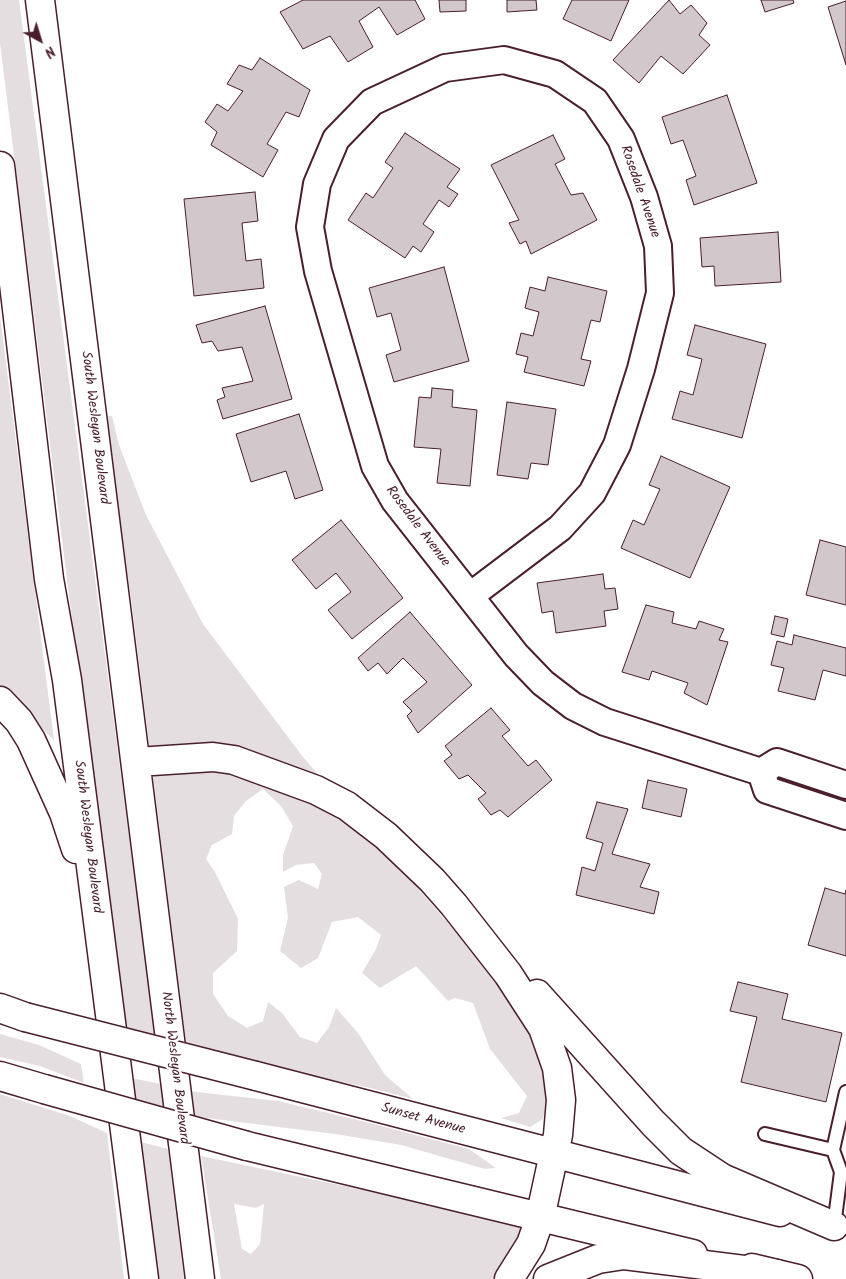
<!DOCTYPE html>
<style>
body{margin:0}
#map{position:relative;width:846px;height:1279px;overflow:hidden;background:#fff;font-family:Kalam,sans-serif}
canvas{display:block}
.north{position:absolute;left:15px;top:15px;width:50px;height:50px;-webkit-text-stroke:4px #fff;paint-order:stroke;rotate:141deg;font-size:14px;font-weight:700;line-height:20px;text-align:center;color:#4a1f2b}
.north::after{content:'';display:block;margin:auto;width:18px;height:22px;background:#4a1f2b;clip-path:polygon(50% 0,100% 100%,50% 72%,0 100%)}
</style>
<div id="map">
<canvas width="846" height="1279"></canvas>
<div class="north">N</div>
</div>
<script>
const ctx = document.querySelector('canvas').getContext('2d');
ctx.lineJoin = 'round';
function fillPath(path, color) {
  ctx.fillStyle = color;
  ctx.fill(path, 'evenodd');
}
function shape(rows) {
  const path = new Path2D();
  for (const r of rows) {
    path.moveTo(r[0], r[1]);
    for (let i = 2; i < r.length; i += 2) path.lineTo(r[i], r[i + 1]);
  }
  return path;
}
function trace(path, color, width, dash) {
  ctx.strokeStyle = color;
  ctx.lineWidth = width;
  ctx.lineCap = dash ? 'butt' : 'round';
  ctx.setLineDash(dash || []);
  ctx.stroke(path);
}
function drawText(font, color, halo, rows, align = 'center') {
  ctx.font = font + ' Kalam,sans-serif';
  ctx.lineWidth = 5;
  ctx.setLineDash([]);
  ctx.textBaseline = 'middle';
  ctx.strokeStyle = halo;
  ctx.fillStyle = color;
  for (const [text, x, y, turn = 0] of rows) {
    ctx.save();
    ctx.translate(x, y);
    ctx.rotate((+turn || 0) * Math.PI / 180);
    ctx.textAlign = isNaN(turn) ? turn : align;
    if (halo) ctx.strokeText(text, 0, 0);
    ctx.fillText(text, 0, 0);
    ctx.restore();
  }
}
fillPath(shape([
 [0,0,19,0,156,1042,124,1036,0,43],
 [0,316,54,740,41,728,5,705,0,705],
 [105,416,112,416,119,445,146,515,203,624,303,757,512,996,538,1046,548,1099,543,1119,530,1127,501,1118,519,1113,527,1096,490,1049,473,1003,455,998,448,1001,416,966,380,988,362,973,376,949,381,935,358,917,332,922,318,958,301,968,280,951,288,918,284,887,299,880,318,889,322,874,314,863,296,865,283,872,283,855,293,826,281,806,263,789,246,801,234,816,232,834,212,845,206,859,215,872,238,919,237,951,213,973,213,994,228,1016,247,1028,263,1021,268,1002,282,1013,300,1037,317,1043,329,1027,336,1008,358,1033,385,1075,413,1099,370,1088,187,1050,131,598],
 [0,1034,39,1045,81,1064,84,1083,40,1066,0,1057],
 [127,1077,161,1084,164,1107,131,1100],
 [188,1091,278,1101,366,1122,469,1149,496,1168,485,1169,401,1145,335,1134,191,1116],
 [0,1094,70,1116,107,1133,124,1279,0,1279],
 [137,1141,168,1149,184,1279,154,1279],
 [201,1156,521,1223,524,1233,505,1279,221,1279],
 [234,1204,256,1208,264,1204,260,1244,251,1254,242,1249]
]), '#e5dee0');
const building = shape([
 [303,0,415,0,425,19,397,35,379,7,359,21,373,47,348,62,330,36,303,49,280,12,303,0],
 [439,0,466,0,466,11,440,12,439,0],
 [507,0,536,0,537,10,507,12,507,0],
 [572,0,629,0,611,41,563,19,572,0],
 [669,0,680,14,691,5,707,23,699,35,710,45,683,74,661,56,639,83,613,60,669,0],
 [761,0,793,0,794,3,765,12,761,0],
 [846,1,846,65,828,7,846,1],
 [260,58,310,90,299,117,286,112,267,144,278,150,263,177,211,145,217,132,205,122,217,104,228,111,243,91,227,84,239,65,252,70,260,58],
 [727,95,757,183,694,205,686,180,696,176,683,140,671,144,662,117,727,95],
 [405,133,460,169,447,187,458,194,449,207,439,200,423,224,434,232,421,252,413,246,405,258,348,220,366,193,373,198,393,168,385,162,405,133],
 [553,135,565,159,555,164,571,195,583,193,597,220,531,254,526,241,520,244,509,223,519,220,491,165,553,135],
 [255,192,258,221,242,223,246,261,261,259,264,288,194,296,184,199,255,192],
 [778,232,781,282,715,286,714,266,702,267,700,238,778,232],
 [444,267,469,361,394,382,386,355,401,350,391,313,377,317,369,288,444,267],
 [548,277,607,291,600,322,591,320,581,359,591,361,584,386,524,372,528,357,516,354,521,333,533,336,539,312,525,308,530,287,545,291,548,277],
 [265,306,292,399,223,419,217,400,225,397,222,388,253,381,242,347,218,351,212,341,202,343,196,325,265,306],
 [695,325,766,344,742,438,672,419,680,391,693,395,702,359,687,355,695,325],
 [432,388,453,390,452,407,477,410,470,486,437,483,441,449,414,447,419,397,431,398,432,388],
 [507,402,556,409,548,465,531,463,528,479,497,475,507,402],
 [299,414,323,490,295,499,286,471,251,482,236,434,299,414],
 [661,456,730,487,690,578,621,548,633,520,644,525,660,489,649,485,661,456],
 [341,520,403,598,352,639,328,610,351,592,336,573,316,589,292,560,341,520],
 [820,540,846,547,846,605,806,595,820,540],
 [603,574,605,589,615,588,618,609,604,611,606,626,556,633,553,611,542,613,537,583,603,574],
 [646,605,674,612,672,623,696,629,699,621,724,629,719,640,728,642,707,705,684,693,688,683,652,671,649,680,622,672,646,605],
 [410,612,472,685,418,733,407,716,412,711,403,702,427,682,403,658,387,674,378,663,368,671,358,658,410,612],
 [775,616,788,619,784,637,771,634,775,616],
 [794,635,846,648,846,676,823,670,815,700,778,691,784,668,771,665,777,641,792,645,794,635],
 [491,708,510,730,502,736,528,766,536,760,552,780,508,817,500,810,491,815,478,799,486,793,468,775,459,779,444,761,452,755,445,746,491,708],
 [648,780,687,789,681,817,642,808,648,780],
 [597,802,628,809,612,854,650,864,640,887,659,892,654,914,576,895,582,867,595,871,603,843,586,838,597,802],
 [825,888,845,894,846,890,846,956,808,945,825,888],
 [738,982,788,994,782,1019,842,1033,826,1102,741,1082,757,1017,730,1011,738,982]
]);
fillPath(building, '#d2c7cb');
trace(building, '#4a1f2b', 1);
const service = shape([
 [765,1134,833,1150],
 [834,1226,841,1172,833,1150,846,1092]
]);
const minor = shape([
 [470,596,560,528,592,493,617,445,641,369,660,293,658,246,644,197,621,139,595,101,555,74,504,60,445,68,372,102,336,139,317,184,310,227,318,271,375,466,395,501,516,655,543,683,573,706,605,722,761,772],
 [761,772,767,790,846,816],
 [761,772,777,762,846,785]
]);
const primary = shape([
 [0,1076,44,1089],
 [256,1076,780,1212],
 [247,1146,693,1254],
 [752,1268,798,1279]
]);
const trunk = shape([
 [40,0,200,1279],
 [0,166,49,579,67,680,144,1279],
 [0,701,19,721,31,740,64,813,76,849],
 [137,762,213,757,234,760,316,790,347,806,386,836,432,880,454,905,508,974,543,1028,557,1068,561,1100,558,1135,540,1218,531,1244,509,1279],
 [537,994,653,1123,681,1151,722,1178,834,1226],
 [0,1008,25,1017],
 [548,1279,598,1259,624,1255,776,1274]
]);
trace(service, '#4a1f2b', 16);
trace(minor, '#4a1f2b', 30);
trace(primary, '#4a1f2b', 31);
trace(trunk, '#4a1f2b', 31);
trace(service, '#fff', 12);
trace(minor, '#fff', 26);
trace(primary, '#fff', 28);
trace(trunk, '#fff', 28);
const primaryBridge = shape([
 [25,1017,256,1076],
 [44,1089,247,1146]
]);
trace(primaryBridge, '#4a1f2b', 31, []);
trace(primaryBridge, '#fff', 28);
drawText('14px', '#4a1f2b', '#fff', [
 ["Rosedale Avenue",639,192,71],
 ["South Wesleyan Boulevard",94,428,83],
 ["Rosedale Avenue",417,527,53],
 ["South Wesleyan Boulevard",87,837,83],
 ["North Wesleyan Boulevard",174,1068,83],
 ["Sunset Avenue",423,1120,15]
]);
</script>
